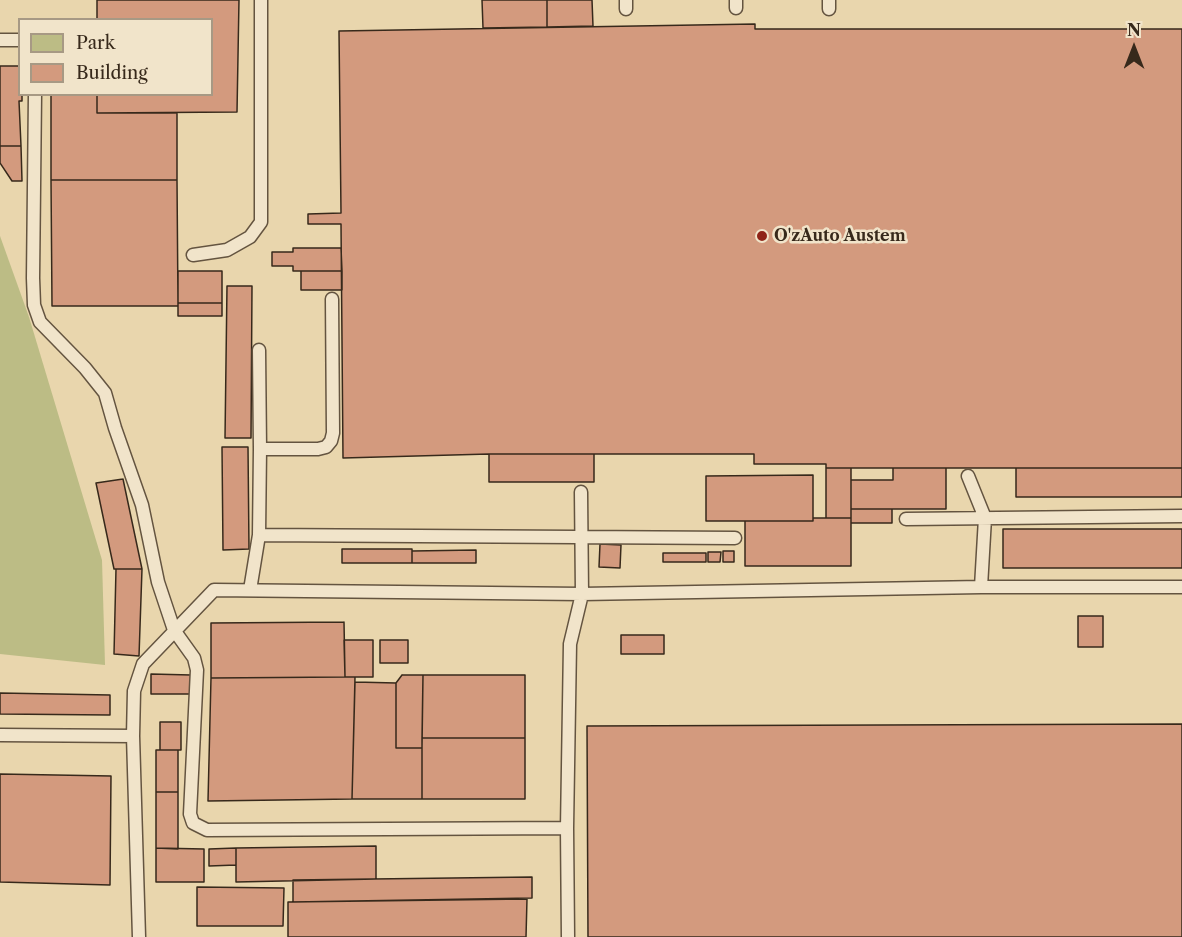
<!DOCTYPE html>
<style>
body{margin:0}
#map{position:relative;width:1182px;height:937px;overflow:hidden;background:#e9d6ad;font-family:"Libre Caslon Text",serif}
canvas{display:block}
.legend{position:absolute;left:18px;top:18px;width:195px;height:78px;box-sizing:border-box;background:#f1e4ca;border:2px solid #a79984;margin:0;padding:8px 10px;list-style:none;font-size:18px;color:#37291b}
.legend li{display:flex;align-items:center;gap:12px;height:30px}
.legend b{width:30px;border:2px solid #a79984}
.north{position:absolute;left:1104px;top:18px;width:60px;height:60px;-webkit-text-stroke:4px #f1e4ca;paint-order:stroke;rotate:0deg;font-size:16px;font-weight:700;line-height:24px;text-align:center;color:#37291b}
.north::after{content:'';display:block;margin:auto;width:21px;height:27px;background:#37291b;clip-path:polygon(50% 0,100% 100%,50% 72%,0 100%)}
</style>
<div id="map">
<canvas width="1182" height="937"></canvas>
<ul class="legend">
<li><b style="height:16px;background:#bcbc85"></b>Park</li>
<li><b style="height:16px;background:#d39a7e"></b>Building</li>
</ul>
<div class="north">N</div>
</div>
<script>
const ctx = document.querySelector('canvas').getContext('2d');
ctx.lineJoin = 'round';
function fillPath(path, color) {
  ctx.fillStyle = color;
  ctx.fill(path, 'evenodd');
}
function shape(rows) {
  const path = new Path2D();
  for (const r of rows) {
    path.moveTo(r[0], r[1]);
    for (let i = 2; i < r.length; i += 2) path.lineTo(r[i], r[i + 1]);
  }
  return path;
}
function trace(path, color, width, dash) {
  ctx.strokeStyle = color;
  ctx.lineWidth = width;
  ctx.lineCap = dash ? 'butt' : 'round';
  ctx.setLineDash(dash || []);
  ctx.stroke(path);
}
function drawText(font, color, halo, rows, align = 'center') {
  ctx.font = font + ' "Libre Caslon Text",serif';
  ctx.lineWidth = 5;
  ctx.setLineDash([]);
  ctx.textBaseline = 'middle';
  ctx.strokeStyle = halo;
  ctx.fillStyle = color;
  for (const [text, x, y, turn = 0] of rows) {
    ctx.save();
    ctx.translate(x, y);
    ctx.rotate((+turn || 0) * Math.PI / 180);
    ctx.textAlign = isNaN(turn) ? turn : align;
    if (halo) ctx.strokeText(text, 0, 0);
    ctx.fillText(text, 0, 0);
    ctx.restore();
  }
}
fillPath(shape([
 [0,236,29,317,102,560,105,665,0,654]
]), '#bcbc85');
const building = shape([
 [97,0,239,0,237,112,97,113,97,94,212,94,212,20,97,20,97,0],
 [482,0,547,0,547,27,483,28,482,0],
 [547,0,592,0,593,26,547,27,547,0],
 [755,24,755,29,1182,29,1182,468,826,468,826,464,754,464,754,454,489,454,343,458,341,224,308,224,308,214,341,213,339,31,755,24],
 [0,66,20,66,20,94,22,94,22,101,19,101,21,146,0,146,0,66],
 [51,94,97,94,97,113,177,113,177,180,51,180,51,94],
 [0,146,21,146,22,181,12,181,0,163,0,146],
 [51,180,177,180,178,306,52,306,51,180],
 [293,248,341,248,342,271,293,271,293,266,272,266,272,252,293,252,293,248],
 [178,271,222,271,222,303,178,303,178,271],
 [301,271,342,271,342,290,301,290,301,271],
 [227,286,252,286,251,438,225,438,227,286],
 [178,303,222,303,222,316,178,316,178,303],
 [222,447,248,447,249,549,223,550,222,447],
 [489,454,594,454,594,482,489,482,489,454],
 [826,468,851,468,851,518,826,518,826,468],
 [893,468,946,468,946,509,851,509,851,480,893,480,893,468],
 [1016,468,1182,468,1182,497,1016,497,1016,468],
 [813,475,813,521,706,521,706,476,813,475],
 [123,479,142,569,114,569,96,483,123,479],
 [851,509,892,509,892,523,851,523,851,509],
 [813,518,851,518,851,566,745,566,745,521,813,521,813,518],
 [1003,529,1182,529,1182,568,1003,568,1003,529],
 [600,544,621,545,620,568,599,567,600,544],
 [342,549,412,549,412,563,342,563,342,549],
 [476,550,476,563,412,563,412,551,476,550],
 [723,551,734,551,734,562,723,562,723,551],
 [708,552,721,552,720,562,708,562,708,552],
 [663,553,706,553,706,562,663,562,663,553],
 [116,569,142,569,139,656,114,654,116,569],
 [1078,616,1103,616,1103,647,1078,647,1078,616],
 [344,622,345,677,211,678,211,623,344,622],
 [621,635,664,635,664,654,621,654,621,635],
 [344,640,373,640,373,677,345,677,344,640],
 [380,640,408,640,408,663,380,663,380,640],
 [151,674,191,675,190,694,151,694,151,674],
 [402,675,423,675,422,748,396,748,396,683,402,675],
 [423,675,525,675,525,738,422,738,423,675],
 [345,677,355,677,352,799,208,801,211,678,345,677],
 [355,682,396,683,396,748,422,748,422,799,352,799,355,682],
 [0,693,110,695,110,715,0,714,0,693],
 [160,722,181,722,181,750,160,750,160,722],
 [1182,724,1182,937,588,937,587,726,1182,724],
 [422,738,525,738,525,799,422,799,422,738],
 [156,750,178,750,178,792,156,792,156,750],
 [0,774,111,776,110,885,0,882,0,774],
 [156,792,178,792,178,849,156,848,156,792],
 [376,846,376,879,236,882,236,848,376,846],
 [156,848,204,849,204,882,156,882,156,848],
 [236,848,236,865,209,866,209,849,236,848],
 [532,877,532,898,293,902,293,880,532,877],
 [197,887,284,888,283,926,197,926,197,887],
 [527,899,526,937,288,937,288,902,527,899]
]);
fillPath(building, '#d39a7e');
trace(building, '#37291b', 1.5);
const lane = shape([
 [736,0,736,8],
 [626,9,626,0],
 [829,9,829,0],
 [0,40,20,40],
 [35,94,33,278,34,305,40,322,85,368,105,393,115,428,142,505,158,582,174,630,194,658,197,670,190,814,193,823,207,830,567,828],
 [193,255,227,250,250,237,261,222,261,0],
 [259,350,260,449],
 [968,476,985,518,981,587],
 [906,519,1182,516],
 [259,535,735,538],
 [250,590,259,535,260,449,318,449,326,447,331,441,333,433,332,299],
 [0,735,133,736],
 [139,937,133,736,134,691,143,664,214,590,582,594,981,587,1182,587],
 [568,937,567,828,570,644,582,594,581,492]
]);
trace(lane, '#645440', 15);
trace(lane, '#f1e4ca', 12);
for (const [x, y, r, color] of [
 [762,236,6,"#8f2418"]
]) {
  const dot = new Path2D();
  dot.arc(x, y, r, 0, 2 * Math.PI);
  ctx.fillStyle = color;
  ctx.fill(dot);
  trace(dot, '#f1e4ca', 2);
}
drawText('bold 16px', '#37291b', '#f1e4ca', [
 ["O'zAuto Austem",774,236]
], 'left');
</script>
